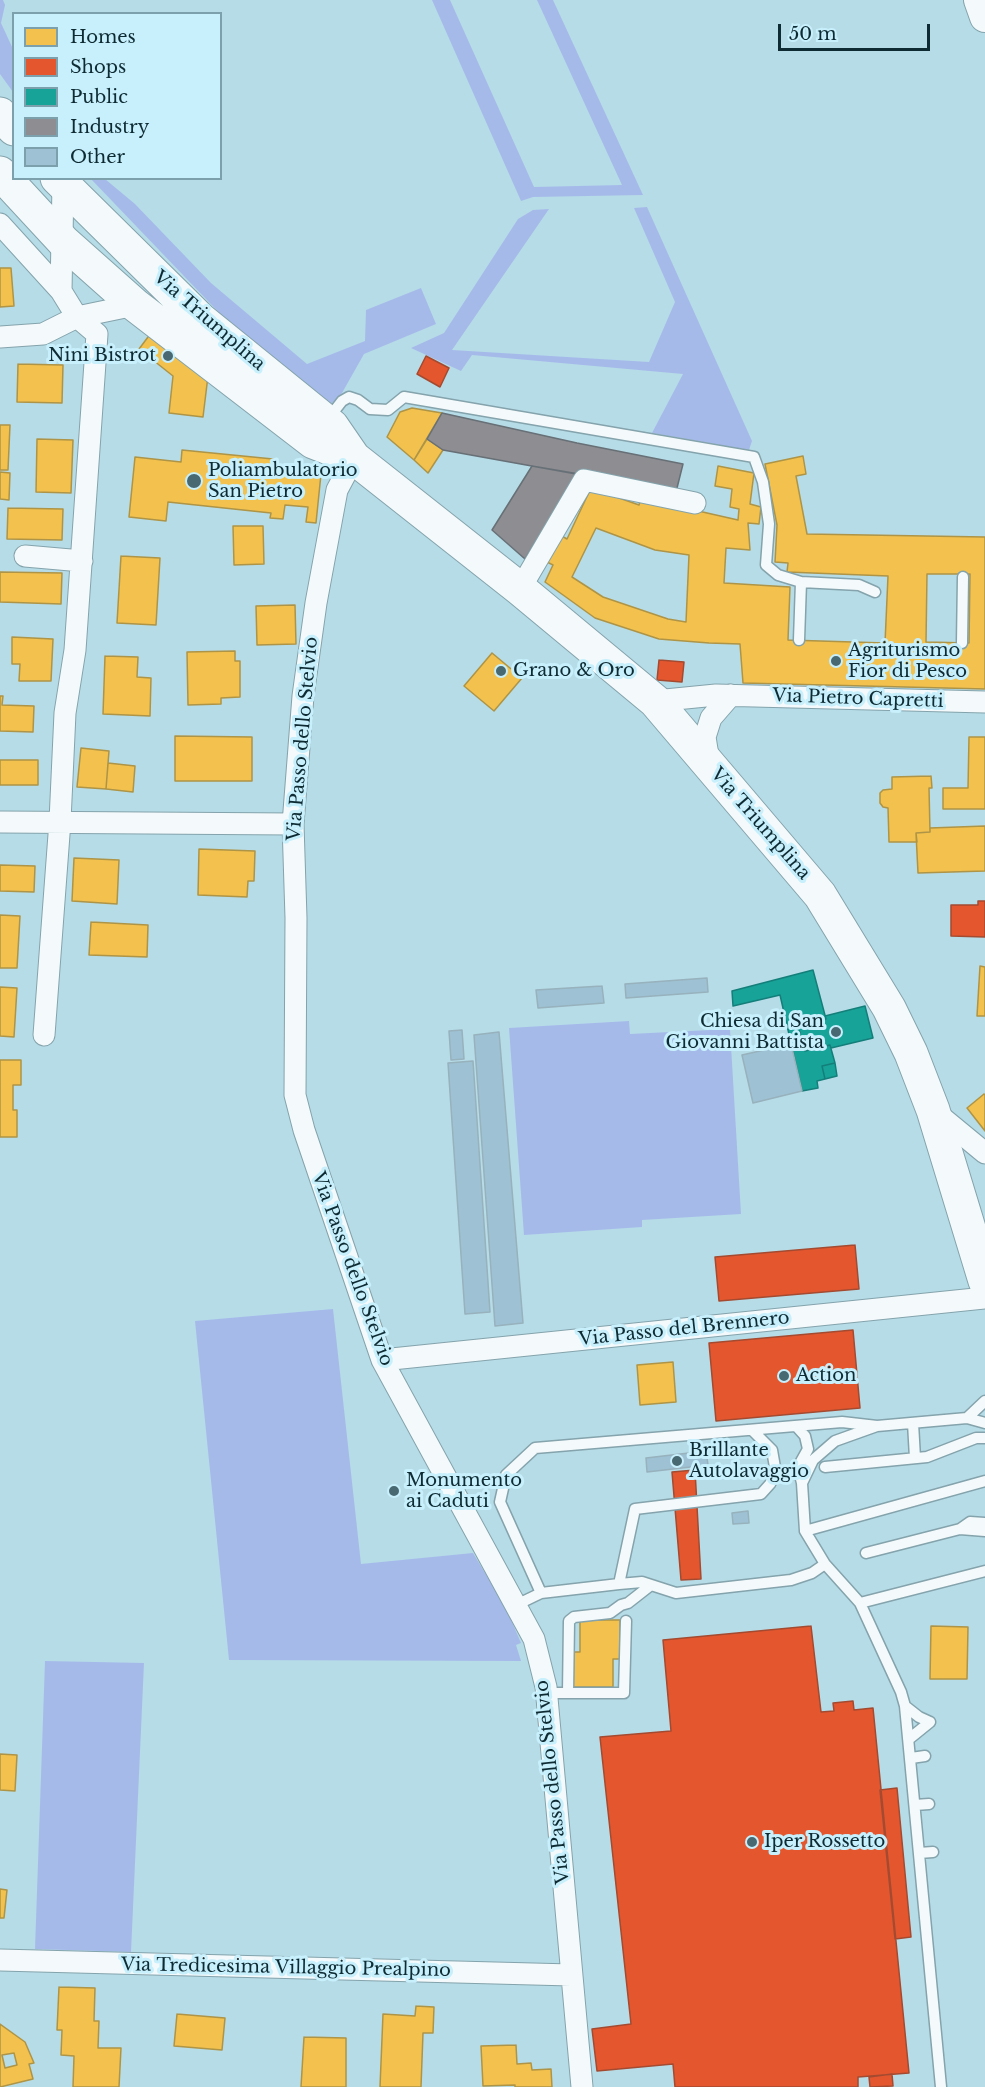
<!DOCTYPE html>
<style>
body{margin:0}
#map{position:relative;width:985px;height:2087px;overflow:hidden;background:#b6dce7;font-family:"Libre Baskerville",serif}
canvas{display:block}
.legend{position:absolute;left:12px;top:12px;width:210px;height:168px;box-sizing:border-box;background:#c7effc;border:2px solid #7da1ac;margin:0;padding:8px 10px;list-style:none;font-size:18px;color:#0e2b33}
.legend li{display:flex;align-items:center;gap:12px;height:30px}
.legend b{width:30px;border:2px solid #7da1ac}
.scale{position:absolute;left:778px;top:24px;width:152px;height:27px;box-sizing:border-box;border:3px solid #0e2b33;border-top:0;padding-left:8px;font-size:18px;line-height:21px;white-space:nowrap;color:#0e2b33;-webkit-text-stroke:4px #c7effc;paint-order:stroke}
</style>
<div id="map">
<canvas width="985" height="2087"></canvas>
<ul class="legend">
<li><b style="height:16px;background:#f2c14e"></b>Homes</li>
<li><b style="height:16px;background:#e4572e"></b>Shops</li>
<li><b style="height:16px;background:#17a398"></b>Public</li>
<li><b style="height:16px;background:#8d8d92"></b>Industry</li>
<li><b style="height:16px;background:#9ec2d3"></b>Other</li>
</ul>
<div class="scale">50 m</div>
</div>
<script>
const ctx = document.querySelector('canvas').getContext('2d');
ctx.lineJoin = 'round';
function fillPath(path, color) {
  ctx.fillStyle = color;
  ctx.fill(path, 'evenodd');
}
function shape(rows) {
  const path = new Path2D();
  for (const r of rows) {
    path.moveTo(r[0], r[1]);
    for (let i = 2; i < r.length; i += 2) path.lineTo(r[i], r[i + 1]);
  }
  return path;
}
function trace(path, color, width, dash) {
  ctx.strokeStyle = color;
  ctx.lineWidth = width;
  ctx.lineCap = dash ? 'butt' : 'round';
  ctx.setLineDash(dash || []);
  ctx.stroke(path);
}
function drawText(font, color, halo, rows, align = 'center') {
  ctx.font = font + ' "Libre Baskerville",serif';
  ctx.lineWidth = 6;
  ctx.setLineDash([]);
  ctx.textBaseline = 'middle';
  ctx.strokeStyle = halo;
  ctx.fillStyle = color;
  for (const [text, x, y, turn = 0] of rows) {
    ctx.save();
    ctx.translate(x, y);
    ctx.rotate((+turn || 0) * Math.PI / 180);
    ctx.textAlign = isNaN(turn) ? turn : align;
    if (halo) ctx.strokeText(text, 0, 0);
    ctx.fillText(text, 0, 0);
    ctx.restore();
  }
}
fillPath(shape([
 [0,0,3,0,5,5,1,23,13,49,13,92,0,74],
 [432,0,450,0,534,187,622,185,537,0,553,0,643,195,533,197,521,201],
 [91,179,105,179,135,204,211,283,307,364,365,341,366,310,421,288,436,324,364,354,342,393,329,406,229,323],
 [647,207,752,441,749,450,652,433,683,374,472,355,461,371,411,348,444,333,518,219,533,210,549,209,452,350,649,362,675,302,634,208],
 [629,1021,630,1034,730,1029,741,1214,642,1220,642,1227,524,1235,509,1028],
 [333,1309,361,1564,473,1553,506,1608,521,1643,516,1645,521,1661,229,1660,195,1321],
 [45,1661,144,1663,131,1952,35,1949]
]), '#a6baea');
const homes = shape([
 [0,268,11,268,14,306,0,307,0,268],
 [151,333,208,376,203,417,169,413,173,376,139,349,151,333],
 [18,364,63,365,62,403,17,402,18,364],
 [412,408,442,413,414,460,387,437,400,412,412,408],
 [0,425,10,425,8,470,0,470,0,425],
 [37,439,73,440,71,493,36,492,37,439],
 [427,439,443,450,428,473,414,460,427,439],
 [182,450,273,459,272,469,321,474,316,523,306,522,308,507,285,505,283,519,270,518,271,513,168,502,166,521,129,517,135,457,181,462,182,450],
 [803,456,806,474,796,476,807,534,985,537,985,689,743,683,740,644,709,643,659,639,595,618,545,582,553,565,543,560,558,534,567,539,591,488,639,505,641,498,738,520,739,509,730,507,732,489,715,486,718,466,754,473,750,504,761,507,759,524,748,523,750,550,726,548,724,583,790,587,788,640,885,643,888,576,787,572,788,563,775,562,777,525,765,464,803,456],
 [596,528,655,550,689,555,686,622,668,619,603,597,572,577,596,528],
 [927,574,970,574,969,643,926,642,927,574],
 [0,472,10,473,9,500,0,499,0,472],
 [8,508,63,509,62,540,7,539,8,508],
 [233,526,263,526,264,564,234,565,233,526],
 [121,556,160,558,156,625,117,623,121,556],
 [0,572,62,573,61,604,0,602,0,572],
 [295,605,296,644,257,645,256,606,295,605],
 [12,637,53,639,51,681,19,681,20,664,12,664,12,637],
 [235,651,235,661,240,661,240,697,221,698,221,704,188,705,187,652,235,651],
 [492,653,522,678,494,711,464,686,492,653],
 [105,656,138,657,137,677,151,678,150,716,103,714,105,656],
 [0,696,3,696,2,705,34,706,33,732,0,731,0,696],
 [175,736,252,737,252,781,175,781,175,736],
 [969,737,985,737,985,809,943,809,943,788,968,788,969,737],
 [81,748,109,751,106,789,77,787,81,748],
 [0,760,38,760,38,785,0,785,0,760],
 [108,763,135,766,133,792,106,789,108,763],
 [931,776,932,788,929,788,930,832,916,833,917,842,889,842,888,808,883,807,880,803,880,793,883,790,892,789,892,777,931,776],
 [985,826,985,871,918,873,916,833,930,832,930,828,985,826],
 [199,849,255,851,254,881,248,881,247,897,198,895,199,849],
 [74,858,119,860,117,904,72,901,74,858],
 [0,865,35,866,34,892,0,891,0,865],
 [0,915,20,916,17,968,0,968,0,915],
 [91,922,148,925,147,957,89,955,91,922],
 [980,966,985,967,985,1016,977,1016,980,966],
 [0,987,17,988,14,1037,0,1036,0,987],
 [0,1060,21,1060,21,1085,13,1085,13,1110,17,1110,17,1137,0,1137,0,1060],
 [984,1094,985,1095,985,1131,967,1108,984,1094],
 [673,1362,676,1402,640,1405,637,1365,673,1362],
 [580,1620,620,1620,620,1659,613,1659,613,1687,573,1687,574,1652,580,1652,580,1620],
 [931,1626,968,1627,967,1679,930,1679,931,1626],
 [0,1754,17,1755,15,1791,0,1790,0,1754],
 [0,1889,7,1890,4,1918,0,1918,0,1889],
 [59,1987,95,1988,94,2021,99,2021,98,2048,121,2048,119,2087,73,2087,74,2056,61,2055,62,2030,57,2030,59,1987],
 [416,2006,434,2007,433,2033,423,2033,421,2087,380,2087,383,2014,415,2016,416,2006],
 [177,2014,225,2018,222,2050,174,2046,177,2014],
 [0,2024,25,2042,34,2063,29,2064,33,2079,0,2087,0,2024],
 [14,2053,17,2065,5,2068,2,2055,14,2053],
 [304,2037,346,2038,346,2087,301,2087,304,2037],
 [516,2045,517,2064,531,2063,532,2070,551,2069,552,2087,515,2087,515,2085,483,2086,481,2046,516,2045]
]);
fillPath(homes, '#f2c14e');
trace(homes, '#ae9446', 1.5);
const shops = shape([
 [426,356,449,368,440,387,417,374,426,356],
 [659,660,684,662,682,682,657,680,659,660],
 [978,901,985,901,985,937,951,936,951,905,978,905,978,901],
 [855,1245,859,1289,719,1301,715,1257,855,1245],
 [853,1330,860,1408,716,1421,709,1343,853,1330],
 [695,1470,701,1579,681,1580,672,1472,695,1470],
 [811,1626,821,1712,834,1711,833,1703,853,1701,854,1710,873,1708,909,2073,858,2077,858,2087,675,2087,673,2064,597,2071,592,2029,631,2024,600,1737,671,1731,663,1640,811,1626],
 [897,1788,911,1937,895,1939,880,1790,897,1788],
 [892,2074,893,2086,870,2087,869,2077,892,2074]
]);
fillPath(shops, '#e4572e');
trace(shops, '#a44a30', 1.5);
const public = shape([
 [813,970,826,1019,798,1026,805,1051,830,1045,835,1063,822,1066,825,1079,817,1081,818,1088,802,1091,780,995,733,1006,732,991,813,970],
 [865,1006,873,1038,831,1048,830,1045,805,1051,798,1026,826,1019,825,1016,865,1006],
 [835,1063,837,1076,825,1079,822,1066,835,1063]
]);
fillPath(public, '#17a398');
trace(public, '#147f7a', 1.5);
const industry = shape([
 [442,413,577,443,683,464,676,492,443,450,427,439,442,413],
 [532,466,579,474,525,559,492,530,532,466]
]);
fillPath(industry, '#8d8d92');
trace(industry, '#677076', 1.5);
const building = shape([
 [707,978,708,992,626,998,625,984,707,978],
 [602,986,604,1003,538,1008,536,990,602,986],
 [462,1030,464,1059,451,1060,449,1031,462,1030],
 [499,1032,523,1323,495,1326,474,1035,499,1032],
 [791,1044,802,1091,753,1103,742,1055,791,1044],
 [473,1061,490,1312,465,1314,448,1063,473,1061],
 [706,1451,708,1465,647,1472,646,1458,706,1451],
 [748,1511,749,1523,733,1524,732,1513,748,1511]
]);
fillPath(building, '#9ec2d3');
trace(building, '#97b1bd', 1.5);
const lane = shape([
 [328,419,342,401,349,397,358,400,370,409,388,410,404,397,754,457,763,482,769,524,766,565,778,575,801,582,859,585,875,592],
 [799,640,801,582],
 [962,643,963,577],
 [967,1418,985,1401],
 [913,1423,915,1458],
 [796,1426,805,1436,808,1449,798,1467,802,1483,805,1531,825,1564,860,1603,901,1692,905,1706,941,2087],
 [825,1467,927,1457,976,1438,985,1438],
 [802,1483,813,1460,835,1441,877,1426],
 [960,1529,985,1531],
 [805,1531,985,1481],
 [866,1553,960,1529,970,1522,985,1523],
 [619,1584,635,1509,761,1494,770,1484,776,1473,772,1450,752,1430],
 [541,1593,500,1502,506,1475,535,1448,842,1422,877,1426,967,1418,985,1423],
 [860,1603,985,1571],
 [514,1606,541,1593,619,1584,642,1582,676,1593,791,1580,812,1573,825,1564],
 [546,1693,624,1693,626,1621],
 [568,1693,569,1621,574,1617,610,1613,621,1605,628,1603,651,1585],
 [905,1706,919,1717,930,1722],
 [909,1739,930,1722],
 [911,1758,925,1756],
 [915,1805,929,1804],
 [919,1853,933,1852]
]);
const street = shape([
 [0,224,61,291,77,317,97,334,75,650,65,713,60,821,44,1035],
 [61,291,63,184],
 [0,337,43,334,77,317,135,305],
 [354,458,337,490,316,603,303,696,293,824,296,918,295,1095,304,1130,382,1360,534,1639,546,1687,582,2087],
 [25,556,82,561],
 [520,589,584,480,695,503],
 [655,701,716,695,985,702],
 [709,762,705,737,711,718,731,695],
 [0,822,293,824],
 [934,1111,985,1153],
 [382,1360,985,1298],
 [0,1960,571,1975]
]);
const secondary = shape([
 [979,0,985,17]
]);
const primary = shape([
 [0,114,14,129],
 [0,173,63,241,135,305,313,442,354,458,520,589,655,701,820,895,889,1008,911,1053,933,1110,985,1281],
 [57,178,200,319,332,426,354,458]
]);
trace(lane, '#84a3ac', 13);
trace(street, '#84a3ac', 23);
trace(secondary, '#84a3ac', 32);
trace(primary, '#84a3ac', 35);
trace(lane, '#f4fafb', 10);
trace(street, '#f4fafb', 21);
trace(secondary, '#f4fafb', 30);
trace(primary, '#f4fafb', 33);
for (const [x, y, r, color] of [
 [168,356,6,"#496972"],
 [194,481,8,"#496972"],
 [836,661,6,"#496972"],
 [501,671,6,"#496972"],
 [836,1032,6,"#496972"],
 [784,1376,6,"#496972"],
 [677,1461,6,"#496972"],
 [394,1491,6,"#496972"],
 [752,1842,6,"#496972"]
]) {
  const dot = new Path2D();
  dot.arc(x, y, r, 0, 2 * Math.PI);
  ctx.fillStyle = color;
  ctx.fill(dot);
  trace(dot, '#c7effc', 2);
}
drawText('18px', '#0e2b33', '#c7effc', [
 ["Via Triumplina",209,321,41],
 ["Via Pietro Capretti",858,699,2],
 ["Via Passo dello Stelvio",303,739,-85],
 ["Via Triumplina",760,824,49],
 ["Via Passo dello Stelvio",352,1269,70],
 ["Via Passo del Brennero",684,1329,-6],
 ["Via Passo dello Stelvio",553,1782,-96],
 ["Via Tredicesima Villaggio Prealpino",286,1968,1]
]);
drawText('18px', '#0e2b33', '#c7effc', [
 ["Nini Bistrot",156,356,"right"],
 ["Poliambulatorio",208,471],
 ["San Pietro",208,492],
 ["Agriturismo",848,651],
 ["Fior di Pesco",848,672],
 ["Grano & Oro",513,671],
 ["Chiesa di San",824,1022,"right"],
 ["Giovanni Battista",824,1043,"right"],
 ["Action",796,1376],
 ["Brillante",689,1451],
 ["Autolavaggio",689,1472],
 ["Monumento",406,1481],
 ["ai Caduti",406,1502],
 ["Iper Rossetto",764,1842]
], 'left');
</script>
